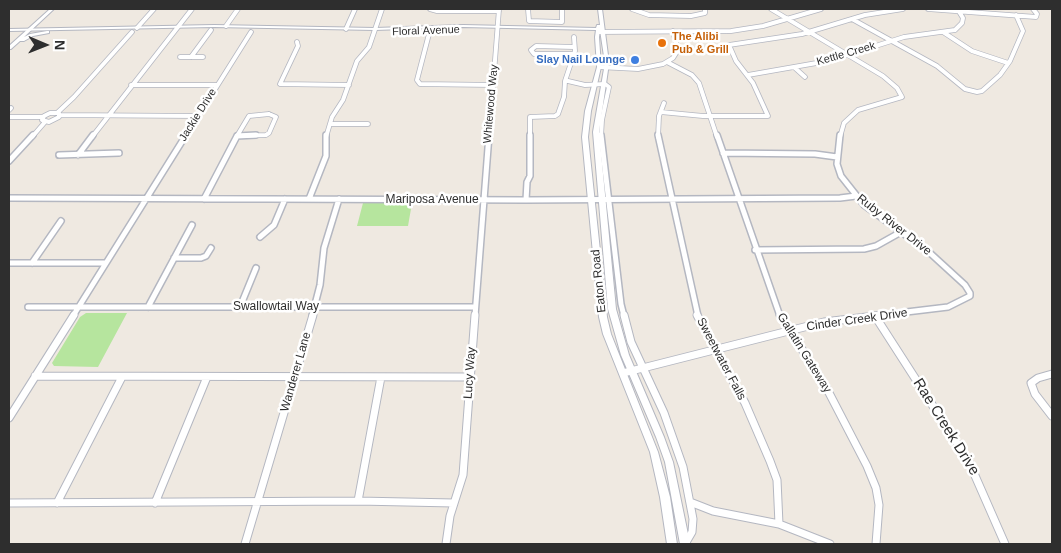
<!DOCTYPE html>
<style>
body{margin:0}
#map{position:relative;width:1061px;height:553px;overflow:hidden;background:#efe9e1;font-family:Helvetica,sans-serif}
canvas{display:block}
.frame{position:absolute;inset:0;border:10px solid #2e2e2e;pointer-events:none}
.north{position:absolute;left:20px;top:20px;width:50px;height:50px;-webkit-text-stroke:4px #fff;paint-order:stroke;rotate:91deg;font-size:14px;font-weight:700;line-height:20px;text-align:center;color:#2e2e2e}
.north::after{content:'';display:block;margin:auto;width:18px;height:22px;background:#2e2e2e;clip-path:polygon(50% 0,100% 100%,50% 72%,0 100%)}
</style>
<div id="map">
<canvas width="1061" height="553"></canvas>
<div class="frame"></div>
<div class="north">N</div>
</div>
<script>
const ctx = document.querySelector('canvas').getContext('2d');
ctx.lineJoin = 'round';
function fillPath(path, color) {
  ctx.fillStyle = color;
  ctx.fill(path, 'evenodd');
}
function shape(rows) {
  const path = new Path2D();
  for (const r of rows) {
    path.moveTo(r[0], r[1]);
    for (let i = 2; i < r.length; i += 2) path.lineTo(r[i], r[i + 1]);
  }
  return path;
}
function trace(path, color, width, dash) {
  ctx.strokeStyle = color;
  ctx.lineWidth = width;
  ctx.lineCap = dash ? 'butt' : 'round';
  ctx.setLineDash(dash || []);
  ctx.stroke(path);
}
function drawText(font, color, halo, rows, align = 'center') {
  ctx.font = font + ' Helvetica,sans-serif';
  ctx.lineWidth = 5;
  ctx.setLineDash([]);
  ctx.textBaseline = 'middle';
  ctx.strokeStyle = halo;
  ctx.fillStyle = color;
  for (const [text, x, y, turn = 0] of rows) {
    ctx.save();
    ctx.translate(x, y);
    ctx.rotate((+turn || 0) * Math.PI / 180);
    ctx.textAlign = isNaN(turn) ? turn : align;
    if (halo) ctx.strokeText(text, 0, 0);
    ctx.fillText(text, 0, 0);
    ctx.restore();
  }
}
fillPath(shape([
 [363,203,412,203,408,226,357,226],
 [86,313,127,313,98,367,54,366,52,363,80,317]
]), '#b6e59e');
const minorFar2 = shape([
 [430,9,437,11,499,11],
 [528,9,529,21,562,22,562,9],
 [632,9,649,15,691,16,705,13,705,9],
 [771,9,883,76,897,88,902,97,858,110,844,123,840,137],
 [928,9,1036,17,1037,14,1033,9],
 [852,19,937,66,965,89,977,92,982,91,1000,75,1010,61,1023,31,1016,15],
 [226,26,238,9],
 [137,28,154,9],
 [346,29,355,9],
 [430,30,417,80,420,84,493,85],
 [598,32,731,31,763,26,821,9],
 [943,32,972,51,1008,63],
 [297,42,298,46,280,84,349,85],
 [574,47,536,46,531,50,534,54,574,54],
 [180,57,203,57],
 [191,57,211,30],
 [667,62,692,75,699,83,717,137],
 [599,67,638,69,663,64,673,58,678,50,673,31],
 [795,68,805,77],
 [748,75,828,61,904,37,955,30,962,23,963,18,958,10],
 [565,81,575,51,574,37],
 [568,81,585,85,605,84,609,87,602,120,601,137],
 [131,85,217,85],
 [9,110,11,108],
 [661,112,703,116,768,116,753,83,736,61,729,45,802,34,865,15,903,9],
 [50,113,59,113,59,117,49,122,42,120,44,116,50,113],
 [57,113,74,97,132,32],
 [269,114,276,117,269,133,266,135,237,136,249,116,269,114],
 [59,115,198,116],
 [9,117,42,117],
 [330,124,368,124],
 [32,137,45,122],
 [92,137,192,9],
 [185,137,251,32],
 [326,137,332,117,343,100,357,61,369,47,382,9],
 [489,137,499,9],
 [530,137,530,117,555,116,558,114,564,97,565,81,568,81],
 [658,137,659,116,664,103]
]);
const minorFar1 = shape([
 [601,135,621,304,624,316],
 [658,135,698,316],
 [717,135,780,316],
 [840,135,837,164,841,176,864,205,930,253,965,285,970,293,970,296,948,307,873,316],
 [237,136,256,135],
 [723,153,815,154,837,157],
 [59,155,119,153],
 [78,155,93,135],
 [9,161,33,135],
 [9,198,526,200,840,198,856,196],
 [204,199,237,136],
 [309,199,326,156,326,135],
 [526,200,527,182,530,176,530,135],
 [260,237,274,225,285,199],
 [755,250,864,249,876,246,901,232],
 [174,258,201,258,206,256,211,248],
 [9,263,105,263],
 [32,263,61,221],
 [28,307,475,307],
 [148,307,192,225],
 [240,307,256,268],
 [73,316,186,135],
 [312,316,320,285,324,248,339,199],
 [475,316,489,135]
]);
const minor = shape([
 [624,315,631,342,664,413,683,467,693,519,692,532,685,544],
 [697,315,745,403,770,461,777,480,779,524],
 [780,315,826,387,867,466,876,488,879,505,876,544],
 [875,316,969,462,1005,544],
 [623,373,824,322,884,315],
 [1052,374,1038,378,1031,383,1035,394,1052,416],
 [35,376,470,377],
 [9,418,74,315],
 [358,501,381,377],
 [690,502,713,511,779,524,830,544],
 [9,503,358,501,454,503],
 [57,503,122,377],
 [155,503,207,377],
 [245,544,313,315],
 [446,544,450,516,463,475,475,315]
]);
const tertiary = shape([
 [598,9,602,9,609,63,599,132,616,309,629,355,664,437,673,462,690,544,680,544,665,462,656,437,621,355,608,309,593,132,605,63,600,30,599,37,601,67,591,111,588,137,607,317,611,334,658,452,670,497,677,544,667,544,660,497,650,452,603,334,599,317,582,137,585,111,597,67,595,37,596,30,463,27,375,30,214,27,9,31,9,29,214,25,375,28,463,25,596,28,597,25,600,25,598,9]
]);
const secondary = shape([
 [50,9,54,9,24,37,30,34,47,31,49,31,49,33,33,36,24,41,20,41,11,49,9,49,9,46,50,9]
]);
trace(minorFar2, '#b4b7c1', 5.5);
trace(minorFar1, '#b4b7c1', 8);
trace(minor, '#b4b7c1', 9);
trace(tertiary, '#b4b7c1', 2);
trace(secondary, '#b4b7c1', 2);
trace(minorFar2, '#fff', 4);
trace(minorFar1, '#fff', 5);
trace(minor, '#fff', 7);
fillPath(tertiary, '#fff');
fillPath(secondary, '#fff');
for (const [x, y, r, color] of [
 [662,43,5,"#e8710a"],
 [635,60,5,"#3f7fe0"]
]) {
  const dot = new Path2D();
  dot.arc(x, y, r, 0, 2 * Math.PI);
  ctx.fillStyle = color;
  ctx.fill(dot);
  trace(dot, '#fff', 2);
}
drawText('11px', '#2e2e2e', '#fff', [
 ["Floral Avenue",426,31,-2],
 ["Kettle Creek",846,54,-16],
 ["Whitewood Way",491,104,-85],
 ["Jackie Drive",198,115,-58]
]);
drawText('bold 11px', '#c56008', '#fff', [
 ["The Alibi",672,37],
 ["Pub & Grill",672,50]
], 'left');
drawText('bold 11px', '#366cbe', '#fff', [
 ["Slay Nail Lounge",625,60]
], 'right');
drawText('12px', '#2e2e2e', '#fff', [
 ["Mariposa Avenue",432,200],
 ["Ruby River Drive",894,225,38],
 ["Eaton Road",599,281,-96],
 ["Swallowtail Way",276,307],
 ["Cinder Creek Drive",857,320,-8],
 ["Gallatin Gateway",804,353,58],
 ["Sweetwater Falls",721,359,62],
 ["Wanderer Lane",296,372,-74],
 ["Lucy Way",470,373,-86]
]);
drawText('15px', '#2e2e2e', '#fff', [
 ["Rae Creek Drive",946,427,58]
]);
</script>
